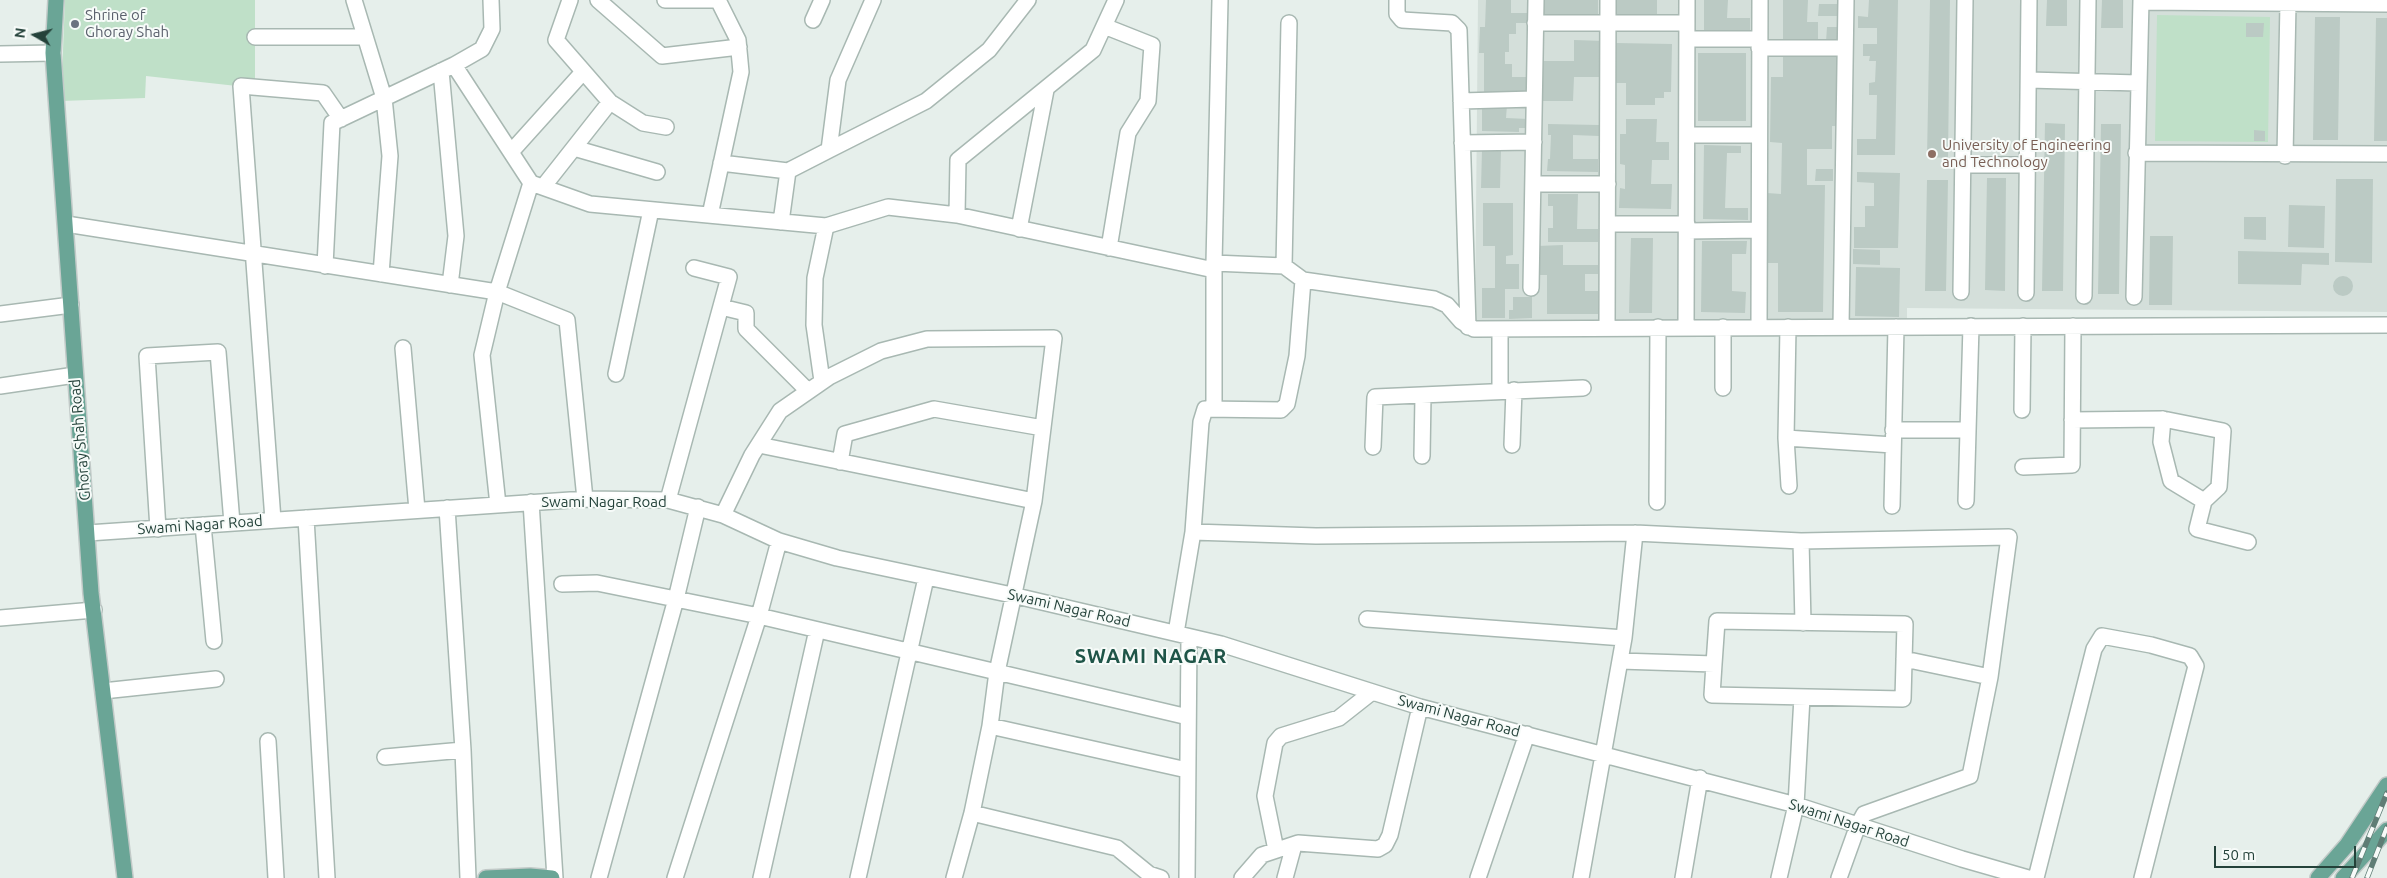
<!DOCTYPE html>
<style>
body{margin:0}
#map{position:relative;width:2387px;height:878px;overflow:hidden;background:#e6efeb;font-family:Ubuntu,sans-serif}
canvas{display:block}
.north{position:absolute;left:10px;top:10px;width:50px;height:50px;-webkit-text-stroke:4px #f7fbf9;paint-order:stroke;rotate:278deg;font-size:14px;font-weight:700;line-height:20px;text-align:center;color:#24423a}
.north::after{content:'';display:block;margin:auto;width:18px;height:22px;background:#24423a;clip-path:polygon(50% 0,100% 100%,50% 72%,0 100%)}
.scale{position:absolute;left:2214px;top:846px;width:142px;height:22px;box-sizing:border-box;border:2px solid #24423a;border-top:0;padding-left:6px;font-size:15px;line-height:18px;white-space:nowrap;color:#24423a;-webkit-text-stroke:4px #f7fbf9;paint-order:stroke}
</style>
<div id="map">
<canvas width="2387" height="878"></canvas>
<div class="north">N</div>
<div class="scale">50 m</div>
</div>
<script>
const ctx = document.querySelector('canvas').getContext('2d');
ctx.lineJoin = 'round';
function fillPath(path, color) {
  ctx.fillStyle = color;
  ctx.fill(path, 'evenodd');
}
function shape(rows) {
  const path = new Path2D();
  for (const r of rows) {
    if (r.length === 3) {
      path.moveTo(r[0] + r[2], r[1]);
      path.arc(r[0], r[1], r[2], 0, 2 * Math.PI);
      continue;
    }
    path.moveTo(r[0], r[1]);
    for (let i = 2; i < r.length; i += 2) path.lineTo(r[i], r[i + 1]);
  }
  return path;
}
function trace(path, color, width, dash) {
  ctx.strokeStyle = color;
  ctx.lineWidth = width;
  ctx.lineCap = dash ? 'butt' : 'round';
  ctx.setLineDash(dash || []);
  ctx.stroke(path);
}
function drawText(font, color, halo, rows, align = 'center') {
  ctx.font = font + ' Ubuntu,sans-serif';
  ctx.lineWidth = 4;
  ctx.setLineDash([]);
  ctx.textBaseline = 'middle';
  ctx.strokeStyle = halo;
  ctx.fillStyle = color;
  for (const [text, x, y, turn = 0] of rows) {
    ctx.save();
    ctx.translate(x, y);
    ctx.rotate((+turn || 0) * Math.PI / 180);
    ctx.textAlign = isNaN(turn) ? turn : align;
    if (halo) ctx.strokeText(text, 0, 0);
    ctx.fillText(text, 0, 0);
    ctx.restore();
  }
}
fillPath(shape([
 [1478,0,2387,0,2387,312,1907,308,1907,320,1475,320]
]), '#d4dfda');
fillPath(shape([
 [65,0,255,0,255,88,146,76,145,98,61,101],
 [2157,15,2270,17,2268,142,2155,141]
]), '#bfe0c8');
fillPath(shape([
 [1486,0,1511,0,1511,13,1530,13,1530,23,1516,23,1516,34,1509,34,1509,52,1505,52,1505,64,1512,64,1512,77,1527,77,1527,93,1484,92,1484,53,1479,53,1480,27,1485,27],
 [1543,0,1598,0,1598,16,1543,16],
 [1614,0,1657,0,1657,16,1614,15],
 [1704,0,1728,0,1727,18,1750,18,1750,32,1704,32],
 [1783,0,1808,0,1807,22,1818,22,1818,41,1783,41],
 [1869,0,1898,0,1895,155,1857,155,1857,139,1876,139,1877,95,1869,95,1869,83,1875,82,1876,61,1869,61,1870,56,1863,56,1863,44,1877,44,1877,28,1858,28,1858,16,1868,17],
 [1930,0,1950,0,1948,158,1927,157],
 [2047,0,2067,0,2067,26,2046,26],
 [2102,0,2123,0,2123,28,2101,28],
 [1819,4,1838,4,1837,16,1818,16],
 [2315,17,2340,17,2338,140,2313,140],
 [2376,18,2387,18,2387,141,2374,141],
 [2246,23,2264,23,2263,37,2246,37],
 [1827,27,1837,27,1837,42,1826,42],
 [1574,40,1604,41,1603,77,1574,77,1573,101,1540,101,1541,61,1574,61],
 [1616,43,1672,44,1671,92,1664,92,1664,98,1655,98,1655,105,1626,105,1626,83,1616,83],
 [1698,53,1746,53,1746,121,1698,121],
 [1783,56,1839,57,1837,126,1832,126,1832,149,1807,149,1807,185,1825,185,1823,312,1778,312,1778,263,1766,263,1767,193,1781,194,1782,143,1770,142,1771,77,1783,77],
 [1482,104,1507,105,1506,118,1528,119,1527,128,1519,128,1519,132,1482,131],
 [1626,119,1657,119,1656,142,1669,142,1669,160,1652,160,1651,184,1672,184,1671,209,1619,208,1620,188,1625,189,1625,165,1620,164,1620,134,1626,134],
 [2045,123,2065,124,2063,291,2042,291],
 [1548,124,1599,125,1599,136,1573,135,1573,159,1598,159,1598,172,1547,171,1548,159,1550,159,1551,135,1548,135],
 [2101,124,2121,124,2119,294,2098,294],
 [2254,130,2265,131,2265,141,2254,141],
 [1704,145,1741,146,1741,153,1727,153,1725,208,1748,208,1748,220,1703,219],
 [1482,150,1501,150,1500,188,1481,188],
 [1816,169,1833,169,1833,181,1815,181],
 [1857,172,1900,173,1898,248,1854,248,1854,227,1865,227,1865,206,1874,206,1874,183,1857,182],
 [1987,178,2006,178,2005,291,1985,290],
 [2336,179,2373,179,2372,263,2335,262],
 [1927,180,1948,180,1946,291,1925,291],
 [1548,194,1578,194,1577,229,1598,229,1598,242,1548,242,1548,228,1553,228,1553,206,1548,206],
 [1483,203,1513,203,1513,255,1506,256,1506,264,1519,264,1519,289,1505,289,1505,318,1482,318,1482,288,1495,288,1495,246,1483,246],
 [2289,205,2325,206,2324,248,2288,247],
 [2244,217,2266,217,2266,240,2244,239],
 [2150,236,2173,236,2172,305,2149,305],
 [1631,238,1653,238,1652,313,1629,313],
 [1702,241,1747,241,1746,254,1732,254,1732,291,1746,292,1745,313,1701,312],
 [1563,245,1563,265,1598,265,1598,274,1585,274,1585,291,1598,291,1598,314,1547,314,1547,275,1537,275,1537,246],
 [1853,249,1880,250,1880,265,1853,264],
 [2238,251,2329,253,2329,265,2302,264,2301,285,2238,284],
 [1856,267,1900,268,1899,317,1855,316],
 [2343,286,10],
 [1513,297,1532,297,1532,318,1509,319,1509,310,1513,310]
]), '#bbcac4');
const minor = shape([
 [354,0,384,98,390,156,381,274],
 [570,0,556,40,610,102,643,123,666,127],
 [598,0,662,56,739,47],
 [665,0,713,0],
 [1397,0,1397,14,1402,20,1452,23,1459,30,1468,327],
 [2141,2,2387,4],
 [813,20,822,0],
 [1289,23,1284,266,1303,280,1434,299,1447,305,1461,321,1474,329,2387,325],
 [1535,23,1687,23],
 [1104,26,1152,45,1148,101,1128,133,1109,248],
 [255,37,365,37],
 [1687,39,1759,39],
 [1759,48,1845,48],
 [0,54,53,53],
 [454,65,482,49,492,29,491,0],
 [441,71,456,236,450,285],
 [2029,80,2138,83],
 [1461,101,1534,99],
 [1687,135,1759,135],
 [1462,143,1534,142],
 [574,148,657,172],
 [829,150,926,101,989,50,1028,0],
 [511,152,583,72],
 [2136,153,2387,154],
 [2285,156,2288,3],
 [721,163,788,171],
 [1963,165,2027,165],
 [1533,184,1608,184],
 [543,187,610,102],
 [710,215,741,72,738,40,718,0],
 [957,215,958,160,1093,50,1116,0],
 [781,222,788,171,829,150,838,80,873,0],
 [66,224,497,292,567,320,585,499],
 [1608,224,1687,224],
 [1019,229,1046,90],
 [1687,231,1759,230],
 [1214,263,1284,266],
 [325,266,332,123,454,65,531,183,590,204,826,226,888,207,957,215,1214,270],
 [1531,288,1536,0],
 [1961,292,1965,0],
 [2026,293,2029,0],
 [2084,296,2088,0],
 [2134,297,2141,0],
 [721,307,746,313,746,329,808,391],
 [0,314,71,305],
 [1607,327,1608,0],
 [1686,327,1687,0],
 [1759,327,1760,0],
 [1788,327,1786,438,1789,486],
 [1841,327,1846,0],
 [403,348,417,510],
 [616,374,651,210],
 [822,381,814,325,815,278,826,226],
 [0,386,75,375],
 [1723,388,1723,327],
 [1500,390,1500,329],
 [1214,408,1214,263,1220,0],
 [2022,410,2023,326],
 [2163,419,2223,431,2219,487,2204,501],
 [2072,420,2163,419,2161,442,2171,481,2204,501,2197,529,2248,542],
 [1893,430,1967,430],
 [1786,438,1893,445],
 [759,445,1034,501],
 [1512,445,1514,390],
 [1373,447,1375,397,1583,388],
 [1422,456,1423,396],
 [840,462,845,434,934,409,1043,428],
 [2023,467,2072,465,2073,326],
 [668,500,729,277,694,268],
 [1966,501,1971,326],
 [531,502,555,878],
 [1657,502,1658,327],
 [498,505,482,355,497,292,531,183],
 [1892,506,1896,327],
 [447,508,463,750,468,878],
 [723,515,752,455,780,411,829,377,881,351,927,339,1054,338,1034,501,997,672,990,726,972,813,954,878],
 [306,518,327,878],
 [273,520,241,86,323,93,341,119],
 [203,525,214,641],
 [158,529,147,356,218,352,232,523],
 [1193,532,1316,536,1635,533,1801,541,2009,537,1990,677,1970,776,1864,814,1858,825,1839,878],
 [88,533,585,499,668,500,723,515,779,541,837,558,1012,595,1221,644,1420,707,1796,805,1962,859,2028,878],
 [1801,541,1803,623],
 [562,584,597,583,759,616,1188,717],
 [0,618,94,610],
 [1367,619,1624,638],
 [1176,633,1193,532,1201,422,1205,409,1281,410,1287,404,1297,356,1303,280],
 [1904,659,1990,677],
 [1620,661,1714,664,1712,695,1903,699,1905,624,1717,621,1714,664],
 [103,691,216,679],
 [990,726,1187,770],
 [268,741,276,878],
 [385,757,463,750],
 [972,813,1117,848,1149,874,1161,878],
 [1276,850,1265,796,1275,743,1281,736,1339,718,1372,692],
 [599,878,676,599,698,507],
 [675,878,759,616,779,541],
 [761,878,817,630],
 [858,878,926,578],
 [1187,878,1189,637],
 [1242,878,1262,855,1298,843,1378,849,1385,845,1390,835,1420,707],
 [1285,878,1294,845],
 [1478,878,1527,734],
 [1581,878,1624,638,1635,533],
 [1683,878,1700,778],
 [1779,878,1796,805,1802,697],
 [2036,878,2094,649,2102,636,2151,645,2190,656,2196,666,2142,878]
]);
const major = shape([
 [56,0,53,53,91,593,125,878],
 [486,878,530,876,552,878],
 [2318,878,2347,845,2387,785],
 [2343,878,2387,830]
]);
trace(minor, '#a8b8b2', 18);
trace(major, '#c2cac8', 18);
trace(minor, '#fff', 15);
trace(major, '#6aa596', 15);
const rail = shape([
 [2352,878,2387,793],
 [2367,878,2387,827]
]);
trace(rail, '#5f7d75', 5.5);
trace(rail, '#f7fbf9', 4, [11]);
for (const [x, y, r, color] of [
 [75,24,5,"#6b7280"],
 [1932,154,5,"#8d6e63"]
]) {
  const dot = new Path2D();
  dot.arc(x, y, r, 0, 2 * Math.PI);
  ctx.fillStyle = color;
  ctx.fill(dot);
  trace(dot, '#f7fbf9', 2);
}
drawText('15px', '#5b616d', '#f7fbf9', [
 ["Shrine of",85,15],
 ["Ghoray Shah",85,32]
], 'left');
drawText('15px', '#785e54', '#f7fbf9', [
 ["University of Engineering",1942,145],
 ["and Technology",1942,162]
], 'left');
drawText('15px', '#24423a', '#f7fbf9', [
 ["Ghoray Shah Road",80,440,-95],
 ["Swami Nagar Road",604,502],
 ["Swami Nagar Road",200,525,-4],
 ["Swami Nagar Road",1069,608,13],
 ["Swami Nagar Road",1459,716,15],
 ["Swami Nagar Road",1849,823,18]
]);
ctx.letterSpacing = '1px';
drawText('bold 20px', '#1f5548', '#f7fbf9', [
 ["SWAMI NAGAR",1151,656]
]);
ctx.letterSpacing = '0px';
</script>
